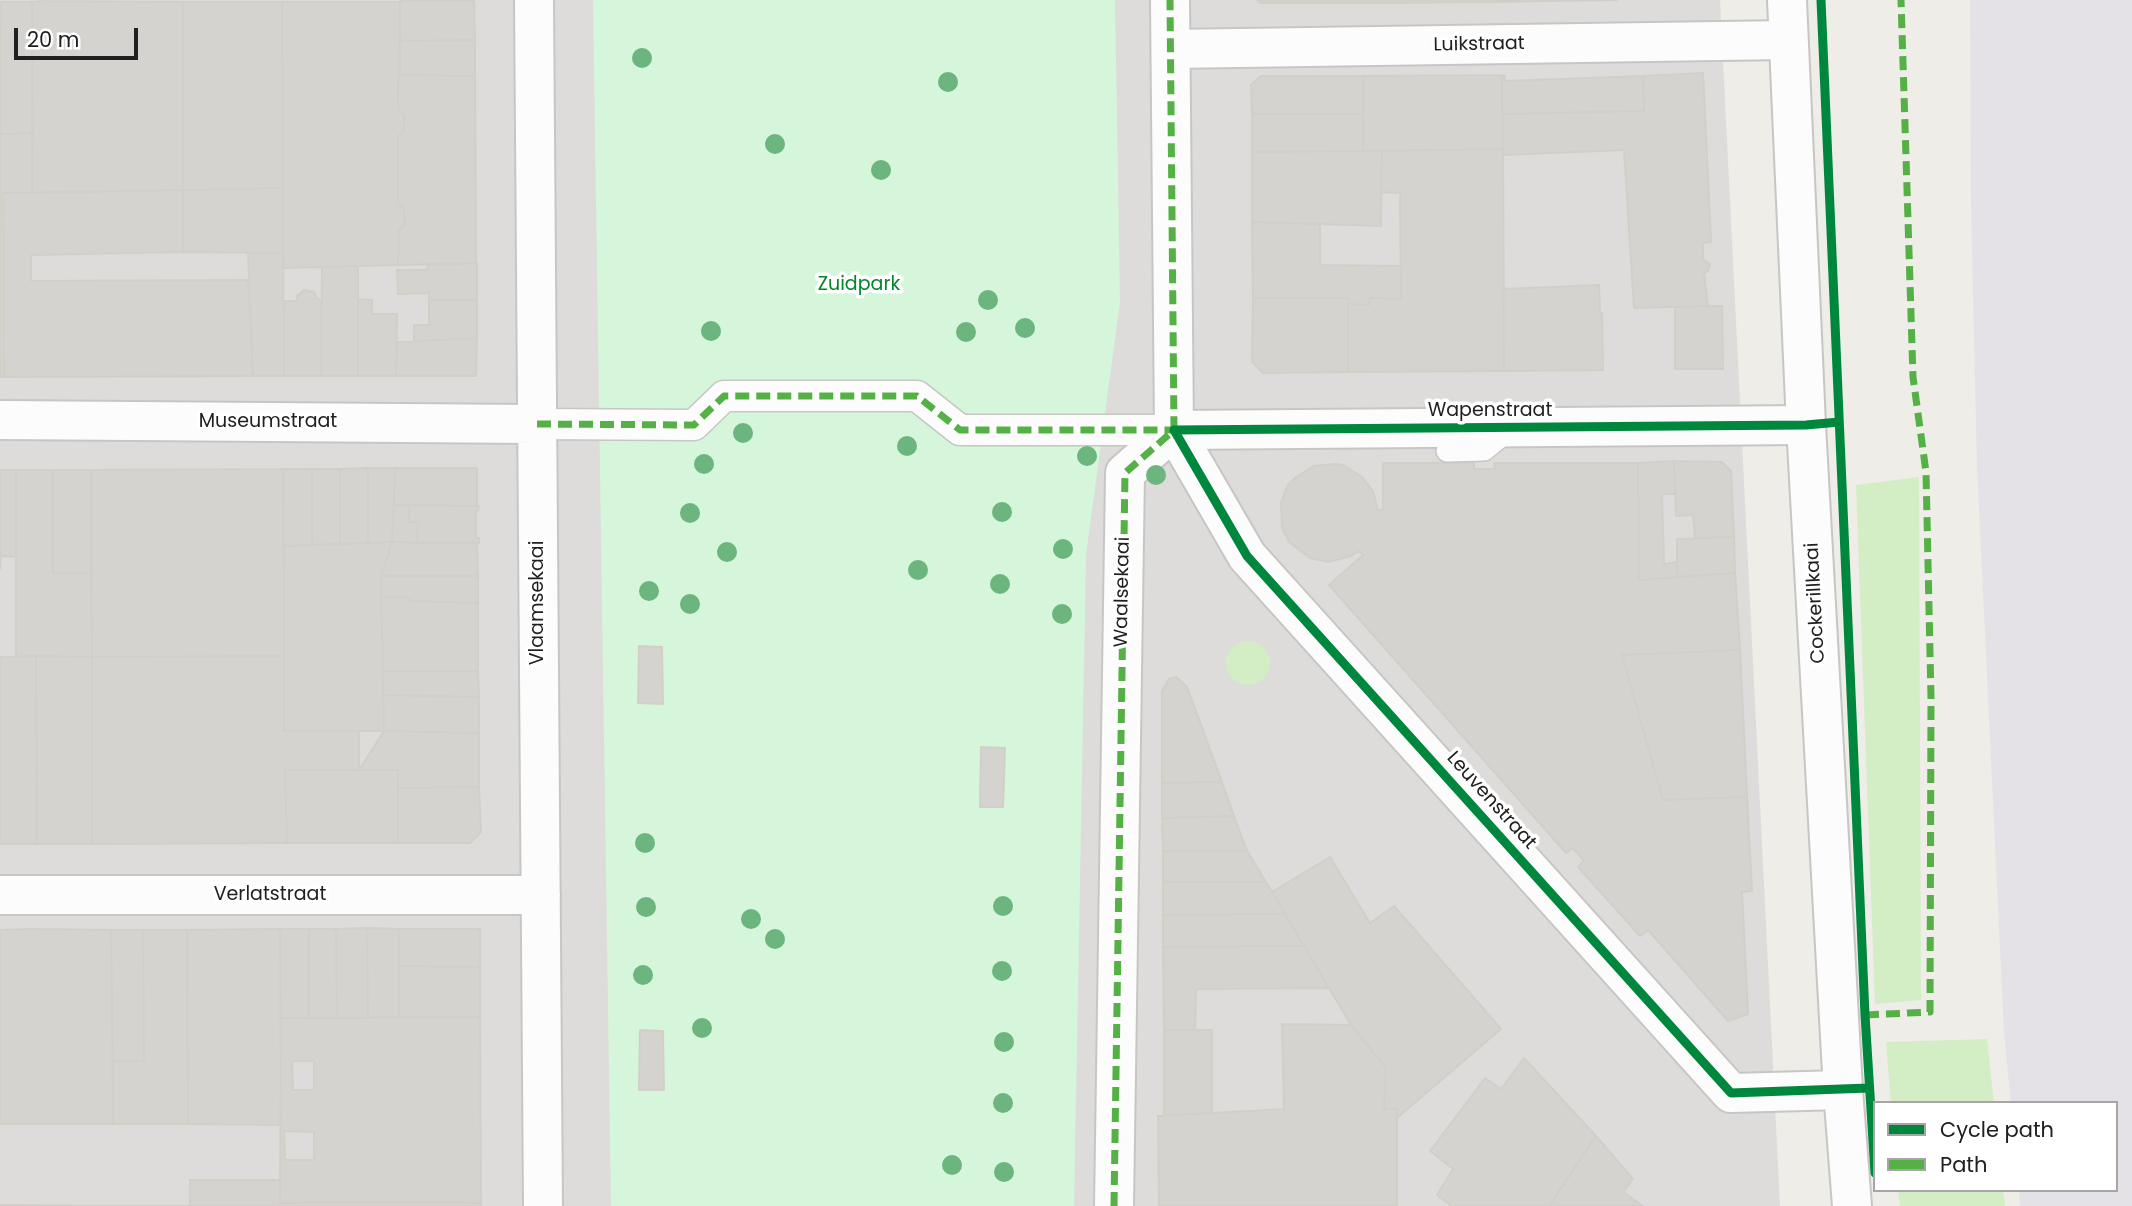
<!DOCTYPE html>
<style>
body{margin:0}
#map{position:relative;width:2132px;height:1206px;overflow:hidden;background:#eeede8;font-family:Poppins,sans-serif}
canvas{display:block}
.legend{position:absolute;left:1873px;top:1101px;width:245px;height:91px;box-sizing:border-box;background:#fff;border:2px solid #a6a6a6;margin:0;padding:9px 12px;list-style:none;font-size:21px;color:#202020}
.legend li{display:flex;align-items:center;gap:14px;height:35px}
.legend b{width:35px;border:2px solid #a6a6a6}
.scale{position:absolute;left:14px;top:28px;width:124px;height:32px;box-sizing:border-box;border:4px solid #202020;border-top:0;padding-left:9px;font-size:21px;line-height:24px;white-space:nowrap;color:#202020;-webkit-text-stroke:5px #fff;paint-order:stroke}
</style>
<div id="map">
<canvas width="2132" height="1206"></canvas>
<ul class="legend">
<li><b style="height:9px;background:#00873e"></b>Cycle path</li>
<li><b style="height:9px;background:#55b145"></b>Path</li>
</ul>
<div class="scale">20 m</div>
</div>
<script>
const ctx = document.querySelector('canvas').getContext('2d');
ctx.lineJoin = 'round';
function fillPath(path, color) {
  ctx.fillStyle = color;
  ctx.fill(path, 'evenodd');
}
function shape(rows) {
  const path = new Path2D();
  for (const r of rows) {
    if (r.length === 3) {
      path.moveTo(r[0] + r[2], r[1]);
      path.arc(r[0], r[1], r[2], 0, 2 * Math.PI);
      continue;
    }
    path.moveTo(r[0], r[1]);
    for (let i = 2; i < r.length; i += 2) path.lineTo(r[i], r[i + 1]);
  }
  return path;
}
function trace(path, color, width, dash) {
  ctx.strokeStyle = color;
  ctx.lineWidth = width;
  ctx.lineCap = dash ? 'butt' : 'round';
  ctx.setLineDash(dash || []);
  ctx.stroke(path);
}
function drawText(font, color, halo, rows, align = 'center') {
  ctx.font = font + ' Poppins,sans-serif';
  ctx.lineWidth = 7;
  ctx.setLineDash([]);
  ctx.textBaseline = 'middle';
  ctx.strokeStyle = halo;
  ctx.fillStyle = color;
  for (const [text, x, y, turn = 0] of rows) {
    ctx.save();
    ctx.translate(x, y);
    ctx.rotate((+turn || 0) * Math.PI / 180);
    ctx.textAlign = isNaN(turn) ? turn : align;
    if (halo) ctx.strokeText(text, 0, 0);
    ctx.fillText(text, 0, 0);
    ctx.restore();
  }
}
fillPath(shape([
 [0,0,1720,0,1780,1206,0,1206]
]), '#dddcda');
fillPath(shape([
 [1919,477,1921,1000,1875,1004,1856,485],
 [1248,663,22],
 [1987,1039,1994,1103,1891,1103,1886,1042],
 [1898,1190,2003,1190,2005,1206,1900,1206]
]), '#d3eec5');
fillPath(shape([
 [593,0,1115,0,1120,302,1086,555,1074,1206,611,1206]
]), '#d5f6db');
fillPath(shape([
 [1970,0,2132,0,2132,1206,2020,1206,2019,1190,2116,1190,2116,1103,2011,1103,2004,1032,1977,466,1971,208]
]), '#e4e2e7');
const building = shape([
 [1257,0,1310,0,1310,3,1260,3,1257,0],
 [1310,0,1340,0,1340,3,1310,3,1310,0],
 [1340,0,1370,0,1370,3,1340,3,1340,0],
 [1370,0,1495,0,1495,2,1370,3,1370,0],
 [1495,0,1617,0,1495,2,1495,0],
 [42,1,183,2,183,190,32,193,32,2,42,1],
 [400,1,474,1,475,40,400,41,400,1],
 [1,2,32,2,33,133,0,134,1,2],
 [183,2,282,2,283,188,183,190,183,2],
 [282,2,400,2,398,109,404,115,404,130,398,137,398,204,404,208,405,225,399,230,398,265,283,268,282,2],
 [475,40,475,76,400,75,400,41,475,40],
 [1703,73,1711,242,1703,243,1703,259,1710,264,1708,271,1704,273,1708,306,1634,308,1624,150,1503,155,1502,114,1644,111,1643,76,1703,73],
 [398,75,475,76,476,263,398,265,399,230,405,225,404,208,398,204,398,137,404,130,404,115,398,109,398,75],
 [1502,75,1503,149,1363,151,1363,76,1502,75],
 [1261,76,1363,76,1363,114,1252,114,1251,85,1261,76],
 [1502,76,1505,76,1504,81,1643,76,1644,111,1502,114,1502,76],
 [1252,114,1363,114,1363,151,1252,152,1252,114],
 [33,133,32,193,3,193,4,377,0,377,0,134,33,133],
 [1503,149,1504,371,1348,372,1348,304,1369,305,1370,298,1401,299,1400,193,1381,192,1382,151,1503,149],
 [1363,151,1382,151,1381,226,1252,222,1252,152,1363,151],
 [283,188,283,253,183,252,183,190,283,188],
 [183,190,183,252,31,255,31,281,248,280,253,376,4,377,3,193,183,190],
 [1252,222,1320,224,1320,265,1401,266,1401,299,1370,298,1369,305,1348,304,1348,298,1253,298,1252,222],
 [248,253,283,253,284,376,253,376,248,253],
 [477,263,477,300,429,300,429,293,398,294,397,270,427,270,428,265,477,263],
 [358,266,358,376,321,376,322,267,358,266],
 [1599,285,1600,313,1602,313,1603,370,1504,371,1503,289,1599,285],
 [304,290,314,292,317,299,321,300,321,376,284,376,284,301,297,301,297,296,304,290],
 [1253,298,1348,298,1348,372,1263,373,1252,362,1253,298],
 [358,299,372,300,372,314,397,314,396,376,358,376,358,299],
 [429,300,477,300,477,338,414,341,414,325,429,325,429,300],
 [1722,306,1723,369,1675,369,1675,307,1722,306],
 [477,338,476,376,396,376,397,342,477,338],
 [1674,461,1675,494,1662,494,1664,564,1677,562,1677,577,1639,580,1638,463,1674,461],
 [1674,461,1722,462,1731,471,1734,537,1695,538,1693,515,1676,516,1674,461],
 [1383,463,1474,463,1474,469,1495,469,1494,463,1638,463,1639,580,1735,573,1740,650,1622,655,1663,800,1747,797,1752,891,1742,892,1748,1014,1728,1021,1648,930,1640,936,1578,867,1584,861,1573,848,1566,853,1329,585,1363,555,1359,551,1351,556,1328,562,1310,558,1289,542,1282,527,1281,503,1287,486,1296,477,1314,466,1334,464,1343,465,1362,477,1373,491,1378,510,1383,510,1383,463],
 [368,468,368,543,340,544,340,469,368,468],
 [368,468,395,468,392,542,368,543,368,468],
 [395,468,477,468,477,506,394,505,395,468],
 [283,469,284,656,92,657,91,470,283,469],
 [283,469,312,469,312,545,284,546,283,469],
 [312,469,340,469,340,544,312,545,312,469],
 [0,470,16,470,16,557,1,556,0,569,0,470],
 [16,470,53,470,53,573,91,573,92,657,16,656,16,470],
 [53,470,91,470,91,573,53,573,53,470],
 [394,505,409,505,409,522,418,522,417,543,392,542,394,505],
 [409,505,479,506,478,511,476,511,476,538,479,538,479,543,417,543,418,522,409,522,409,505],
 [1734,537,1735,573,1677,577,1677,539,1734,537],
 [392,542,381,576,384,731,284,731,284,546,392,542],
 [392,542,477,543,478,576,381,576,392,542],
 [381,576,478,576,478,603,411,601,406,597,381,597,381,576],
 [381,597,406,597,411,601,478,603,478,671,383,671,381,597],
 [639,646,662,647,663,704,638,703,639,646],
 [1740,650,1747,797,1663,800,1622,655,1740,650],
 [36,656,92,657,92,844,37,844,36,656],
 [36,656,37,844,0,844,0,657,36,656],
 [284,656,284,731,359,731,359,770,285,770,287,843,92,844,92,657,284,656],
 [383,671,478,671,479,697,383,695,383,671],
 [1176,677,1187,687,1222,782,1162,783,1162,691,1169,679,1176,677],
 [383,695,479,697,479,733,384,731,383,695],
 [384,731,479,733,479,787,398,788,398,770,359,770,384,731],
 [981,747,1005,748,1003,807,980,807,981,747],
 [285,770,398,770,398,843,287,843,285,770],
 [1222,782,1234,816,1162,818,1162,783,1222,782],
 [479,787,481,832,470,843,398,843,398,788,479,787],
 [1234,816,1247,851,1163,851,1162,818,1234,816],
 [1163,851,1247,851,1266,882,1163,882,1163,851],
 [1330,857,1370,923,1394,906,1501,1029,1397,1118,1397,1109,1384,1109,1386,1068,1351,1025,1272,892,1330,857],
 [1163,882,1266,882,1285,914,1163,915,1163,882],
 [1285,914,1304,946,1163,947,1163,915,1285,914],
 [367,928,368,1018,337,1018,336,929,367,928],
 [367,928,399,929,399,1017,368,1018,367,928],
 [36,929,111,930,113,1124,0,1124,0,930,36,929],
 [280,929,281,1125,188,1124,187,930,280,929],
 [280,929,309,929,309,1018,281,1018,280,929],
 [309,929,336,929,337,1018,309,1018,309,929],
 [399,929,480,929,480,967,399,966,399,929],
 [111,930,143,930,144,1061,113,1061,111,930],
 [143,930,187,930,188,1124,113,1124,113,1061,144,1061,143,930],
 [1304,946,1329,988,1196,989,1195,1030,1164,1030,1163,947,1304,946],
 [399,966,480,967,480,1017,399,1017,399,966],
 [480,1017,481,1203,280,1203,281,1018,480,1017],
 [292,1061,314,1061,314,1090,293,1090,292,1061],
 [284,1131,314,1132,314,1160,285,1160,284,1131],
 [1282,1024,1351,1025,1386,1068,1384,1109,1397,1109,1397,1206,1159,1206,1158,1116,1284,1109,1282,1024],
 [640,1030,663,1031,664,1090,639,1090,640,1030],
 [1164,1030,1212,1030,1212,1113,1164,1115,1164,1030],
 [1524,1058,1596,1136,1549,1206,1452,1206,1437,1195,1453,1169,1430,1151,1485,1078,1501,1089,1524,1058],
 [1596,1136,1633,1179,1623,1192,1643,1206,1549,1206,1596,1136],
 [190,1180,280,1180,280,1203,400,1202,400,1206,120,1206,190,1206,190,1180],
 [400,1202,481,1203,481,1206,400,1206,400,1202],
 [0,1205,120,1206,0,1206,0,1205]
]);
fillPath(building, '#d5d3cf');
trace(building, '#d2cfc9', 2);
const service = shape([
 [1447,451,1484,450,1511,428]
]);
const pedestrian = shape([
 [537,424,694,425,724,396,917,396,960,430,1174,430]
]);
const minor = shape([
 [534,0,543,1206],
 [1171,49,1788,40],
 [0,420,537,424],
 [1806,425,1174,430,1247,556,1731,1093,1843,1090],
 [0,895,541,895],
 [1114,1206,1125,473,1174,430,1170,0]
]);
const tertiary = shape([
 [1787,0,1806,425,1843,1090,1852,1206]
]);
trace(service, '#c7c6c4', 24);
trace(pedestrian, '#c7c6c4', 33);
trace(minor, '#c7c6c4', 42);
trace(tertiary, '#c7c6c4', 42);
trace(service, '#fcfcfc', 21);
trace(pedestrian, '#fcfcfc', 30);
trace(minor, '#fcfcfc', 38);
trace(tertiary, '#fcfcfc', 38);
trace(shape([
 [537,424,694,425,724,396,917,396,960,430,1174,430],
 [1865,1015,1930,1012,1931,698,1926,472,1913,377,1901,0],
 [1114,1206,1125,473,1174,430,1170,0]
]), '#55b145', 7, [14, 7]);
trace(shape([
 [1821,0,1865,1015,1875,1173],
 [1839,422,1806,425,1174,430,1247,556,1731,1093,1869,1088]
]), '#00873e', 9);
ctx.fillStyle = '#6db57e';
for (const [x, y] of [
 [642,58],
 [948,82],
 [775,144],
 [881,170],
 [988,300],
 [1025,328],
 [711,331],
 [966,332],
 [743,433],
 [907,446],
 [1087,456],
 [704,464],
 [1156,475],
 [1002,512],
 [690,513],
 [1063,549],
 [727,552],
 [918,570],
 [1000,584],
 [649,591],
 [690,604],
 [1062,614],
 [645,843],
 [1003,906],
 [646,907],
 [751,919],
 [775,939],
 [1002,971],
 [643,975],
 [702,1028],
 [1004,1042],
 [1003,1103],
 [952,1165],
 [1004,1172]
]) {
  ctx.beginPath();
  ctx.arc(x, y, 10, 0, 2 * Math.PI);
  ctx.fill();
}
drawText('19px', '#202020', '#fff', [
 ["Luikstraat",1479,45,-1],
 ["Wapenstraat",1490,411],
 ["Museumstraat",268,422],
 ["Waalsekaai",1123,592,-89],
 ["Vlaamsekaai",538,603,-90],
 ["Cockerillkaai",1816,603,-93],
 ["Leuvenstraat",1491,801,48],
 ["Verlatstraat",270,895]
]);
drawText('19px', '#048728', '#fff', [
 ["Zuidpark",859,285]
]);
</script>
